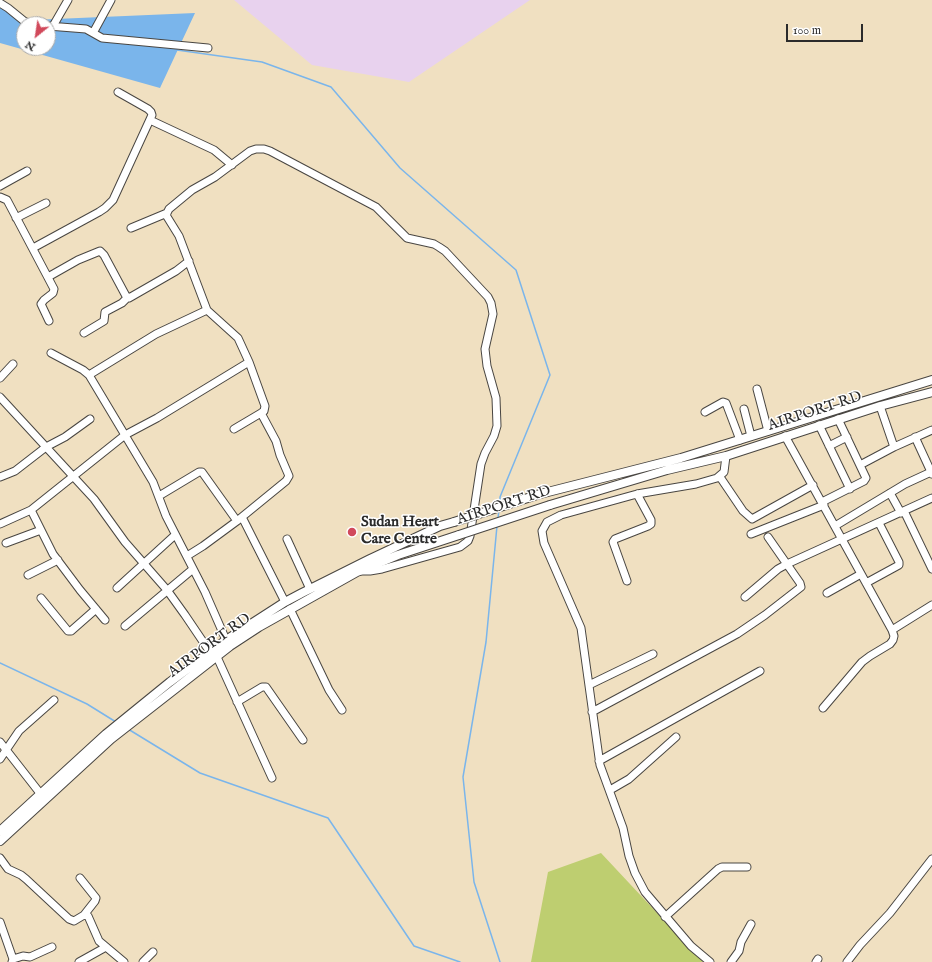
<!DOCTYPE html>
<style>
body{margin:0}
#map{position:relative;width:932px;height:962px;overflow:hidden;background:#f0e0c1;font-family:"IM FELL English",serif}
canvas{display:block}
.north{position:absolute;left:16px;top:16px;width:40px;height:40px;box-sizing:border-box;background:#fff;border:1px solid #aaa;border-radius:50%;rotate:210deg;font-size:11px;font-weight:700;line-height:16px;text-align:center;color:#2b2b2b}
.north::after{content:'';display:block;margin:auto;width:14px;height:18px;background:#d1495b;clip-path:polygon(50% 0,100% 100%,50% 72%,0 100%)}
.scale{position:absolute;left:786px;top:24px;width:77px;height:18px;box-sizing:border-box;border:2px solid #2b2b2b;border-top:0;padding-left:5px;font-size:12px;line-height:14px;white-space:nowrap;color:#2b2b2b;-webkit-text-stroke:3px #fff;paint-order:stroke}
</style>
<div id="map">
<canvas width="932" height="962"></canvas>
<div class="north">N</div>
<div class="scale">100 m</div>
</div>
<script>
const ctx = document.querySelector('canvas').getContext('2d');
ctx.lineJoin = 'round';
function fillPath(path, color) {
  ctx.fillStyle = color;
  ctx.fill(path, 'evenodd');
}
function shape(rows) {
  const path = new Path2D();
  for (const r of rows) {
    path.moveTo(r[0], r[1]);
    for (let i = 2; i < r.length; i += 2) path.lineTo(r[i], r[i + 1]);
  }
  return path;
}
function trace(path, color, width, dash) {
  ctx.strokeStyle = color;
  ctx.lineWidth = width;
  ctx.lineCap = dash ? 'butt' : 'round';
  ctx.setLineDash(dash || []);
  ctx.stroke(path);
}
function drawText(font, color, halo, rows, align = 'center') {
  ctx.font = font + ' "IM FELL English",serif';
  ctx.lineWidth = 3;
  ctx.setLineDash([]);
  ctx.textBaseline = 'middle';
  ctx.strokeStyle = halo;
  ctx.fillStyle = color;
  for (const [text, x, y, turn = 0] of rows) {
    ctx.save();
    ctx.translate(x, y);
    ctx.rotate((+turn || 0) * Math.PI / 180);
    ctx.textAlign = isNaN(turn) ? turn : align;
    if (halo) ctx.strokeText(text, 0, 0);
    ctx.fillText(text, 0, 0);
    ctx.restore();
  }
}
fillPath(shape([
 [234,0,530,0,409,82,312,65]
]), '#e8d2ee');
fillPath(shape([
 [601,853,702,961,703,962,531,962,548,872]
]), '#bece70');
fillPath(shape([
 [0,7,32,20,195,13,160,88,0,43],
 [24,24,48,24,48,48,24,48]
]), '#7ab5eb');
trace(shape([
 [177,50,262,62,331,87,400,168,516,270,550,375,500,497,500,504],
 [498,518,499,510],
 [497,526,486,642,463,777,474,882,500,962],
 [0,663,87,704,116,722],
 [128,729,200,773,328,818,414,946,460,962]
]), '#7ab5eb', 1.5);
const minor = shape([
 [0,3,8,8,24,21,30,24],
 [48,26,86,29,102,38,208,48],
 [53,26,68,0],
 [93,33,111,0],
 [150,120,214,150,232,165],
 [0,186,27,171],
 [0,197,7,200,54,289,53,293,44,300,41,304,49,321],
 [16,218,46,203],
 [131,228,167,213],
 [33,248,99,212,105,208,113,200,152,115,151,112,148,109,118,92],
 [48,277,78,260,100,251,104,255,126,296,129,298,176,271,189,261],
 [84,333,104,321,105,312,122,303,128,297],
 [51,353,83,370,89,375,153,482,166,516,205,592,226,640],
 [89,375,156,334,207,310],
 [0,378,13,364],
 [757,389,768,431],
 [0,397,94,499,125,542,167,590,185,615,210,652],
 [880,406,894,447],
 [744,409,751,436],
 [705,412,723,402,726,403,740,440],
 [819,425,850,489],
 [234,429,261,413,264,411,265,406,249,362,238,338,207,310,179,236,166,215,169,209,192,190,215,177,250,151,256,149,264,149,270,151,376,207,407,238,434,244,439,247,445,251,488,297,491,303,493,314,485,349,487,366,496,398,497,426,494,436,485,453,481,464,470,536,468,541,460,547,382,569,370,571,360,571],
 [785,436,892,630,894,636,893,640,890,644,870,656,862,662,823,708],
 [915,437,932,474],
 [829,446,847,437],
 [860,465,894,447,932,430],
 [0,477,15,471,46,447,65,437,90,419],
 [720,477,743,511,752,519,813,485],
 [890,493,901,513],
 [159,496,199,472,202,472,237,521],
 [822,502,864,481,866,478,838,419],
 [31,510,53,554,80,590,105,620],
 [904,511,932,569],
 [242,517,285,602],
 [0,524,31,510,125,435,157,418,249,362],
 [835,526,905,484,931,472],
 [751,534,824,505],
 [287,539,310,589],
 [6,543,41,530],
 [187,556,203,546,237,521,286,481,289,476,280,455,276,441,261,413],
 [28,575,58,560],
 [627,581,613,542,615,539,648,526,651,524,651,520,637,494],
 [866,583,899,565,899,562,879,523],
 [117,588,175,535],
 [827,593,861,574],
 [745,597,778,569,787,564,932,498],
 [41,598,68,631,71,631,96,609],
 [290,609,329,690,342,710],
 [125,626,193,569],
 [892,630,932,605],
 [217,657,272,778],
 [589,685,653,654],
 [237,702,262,687,266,687,303,740],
 [592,712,737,634,765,615,801,587,800,583,768,537],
 [0,742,43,797],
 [0,759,19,731,54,700],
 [599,761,760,671],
 [610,790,629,779,676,737],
 [0,858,8,869,21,875,26,879,69,919,74,921,84,915,88,916,99,941,124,962],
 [80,878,96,898,95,901,84,915],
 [665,917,718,869,722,867,747,867],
 [0,922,13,959,12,962],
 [13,959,23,956,30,957,52,947],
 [79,962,106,947],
 [143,962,153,952],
 [710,962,691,946,662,912,645,892,635,873,629,856,623,828,600,765,581,628,544,543,542,531,547,522,561,515,637,494,696,484,717,478,724,472,726,456],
 [731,962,739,951,741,942,751,924],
 [816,962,818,959],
 [847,962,860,945,890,913,932,859]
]);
const major = shape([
 [540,494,681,458,932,380],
 [550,505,667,470,726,456,880,406,932,392],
 [0,831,106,734,170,682,226,640,285,602,302,593,370,559,440,526,454,522],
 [0,841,111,739,230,646,259,627,357,572,398,555,459,535]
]);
trace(minor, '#494642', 9);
trace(major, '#494642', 10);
trace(minor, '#fff', 7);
trace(major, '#fff', 8);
const majorBridge = shape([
 [454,522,540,494],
 [459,535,550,505]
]);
trace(majorBridge, '#494642', 10, []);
trace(majorBridge, '#fff', 8);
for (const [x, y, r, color] of [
 [352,532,5,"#d1495b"]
]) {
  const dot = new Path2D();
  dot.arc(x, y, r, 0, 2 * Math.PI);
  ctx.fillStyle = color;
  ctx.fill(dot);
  trace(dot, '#fff', 1.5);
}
drawText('15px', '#2b2b2b', '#fff', [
 ["AIRPORT RD",815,412,-18],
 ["AIRPORT RD",504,506,-18],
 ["AIRPORT RD",210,646,-36]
]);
drawText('bold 15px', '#2b2b2b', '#fff', [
 ["Sudan Heart",361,523],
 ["Care Centre",361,540]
], 'left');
</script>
